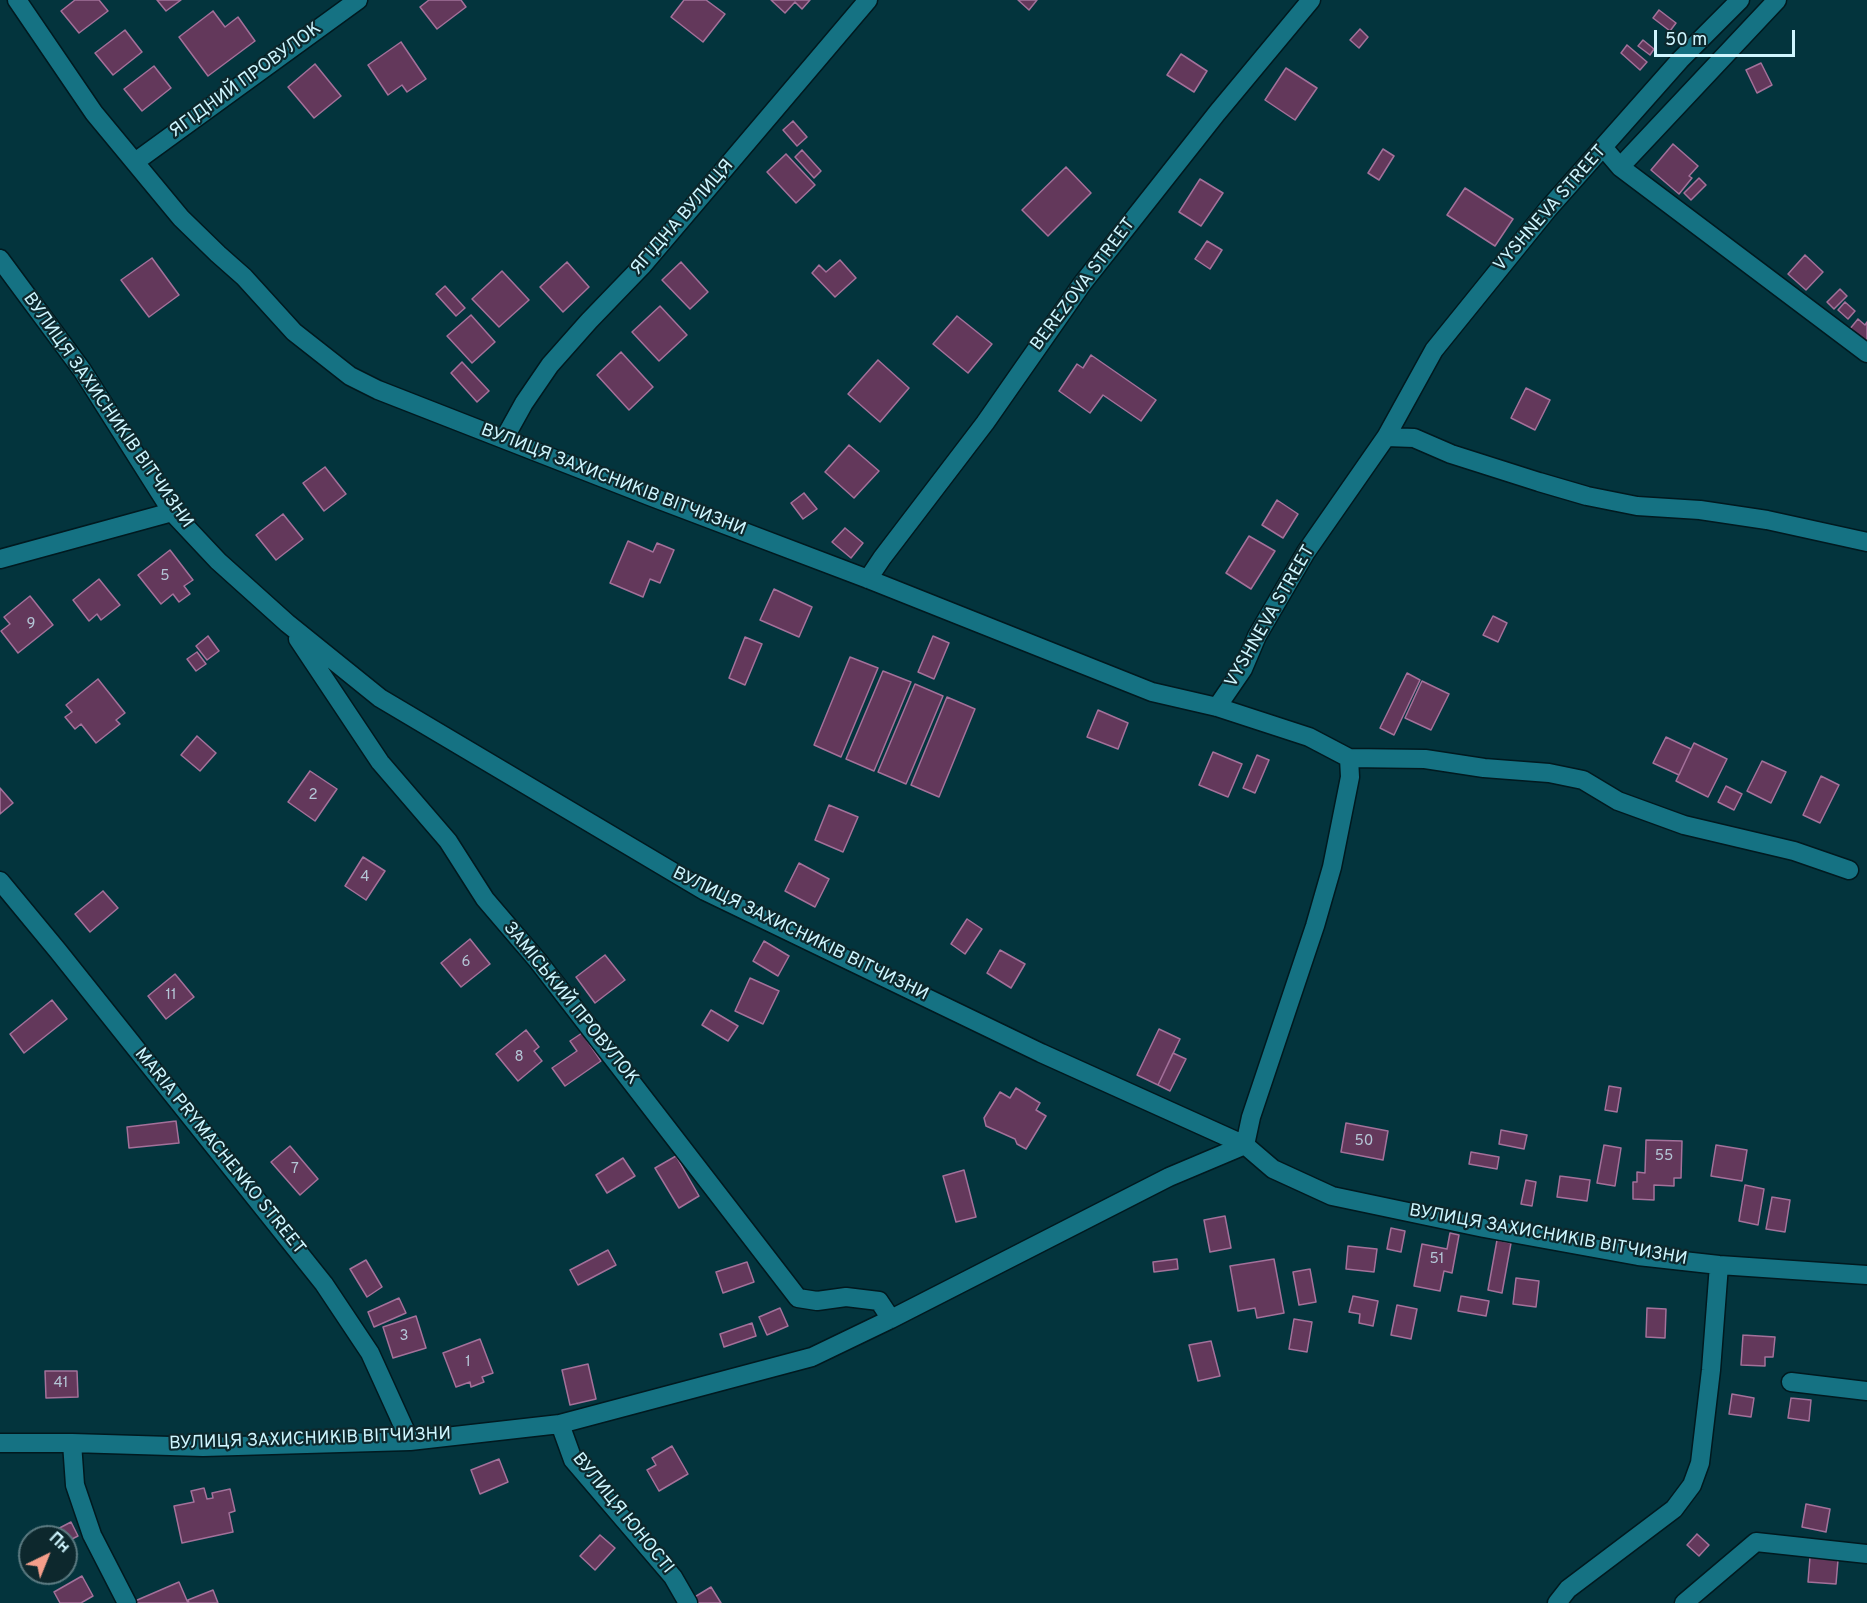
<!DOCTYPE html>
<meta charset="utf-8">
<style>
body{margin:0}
#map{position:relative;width:1867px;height:1603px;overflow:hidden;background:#03343d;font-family:Overpass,sans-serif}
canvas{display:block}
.north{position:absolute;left:18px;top:1525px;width:60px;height:60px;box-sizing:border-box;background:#0d282d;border:2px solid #5b7a81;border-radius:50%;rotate:43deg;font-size:16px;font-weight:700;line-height:24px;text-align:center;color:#cff6ff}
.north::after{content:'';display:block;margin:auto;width:21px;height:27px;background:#f49e8a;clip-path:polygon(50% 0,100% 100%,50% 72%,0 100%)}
.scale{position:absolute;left:1654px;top:30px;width:141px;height:27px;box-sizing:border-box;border:3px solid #cff6ff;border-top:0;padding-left:8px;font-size:18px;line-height:21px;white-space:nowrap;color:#cff6ff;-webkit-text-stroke:4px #0d282d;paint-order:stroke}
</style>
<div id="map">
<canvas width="1867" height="1603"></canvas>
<div class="north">Пн</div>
<div class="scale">50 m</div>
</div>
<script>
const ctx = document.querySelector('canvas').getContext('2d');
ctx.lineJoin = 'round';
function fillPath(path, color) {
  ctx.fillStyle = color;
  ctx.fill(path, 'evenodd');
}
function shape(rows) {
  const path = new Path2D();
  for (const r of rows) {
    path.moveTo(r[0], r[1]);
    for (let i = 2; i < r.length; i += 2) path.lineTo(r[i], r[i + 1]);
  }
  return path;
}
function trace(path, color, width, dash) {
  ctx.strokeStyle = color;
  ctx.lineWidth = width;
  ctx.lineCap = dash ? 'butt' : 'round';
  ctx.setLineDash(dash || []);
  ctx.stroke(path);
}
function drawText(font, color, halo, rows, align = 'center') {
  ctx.font = font + ' Overpass,sans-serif';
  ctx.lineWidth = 4.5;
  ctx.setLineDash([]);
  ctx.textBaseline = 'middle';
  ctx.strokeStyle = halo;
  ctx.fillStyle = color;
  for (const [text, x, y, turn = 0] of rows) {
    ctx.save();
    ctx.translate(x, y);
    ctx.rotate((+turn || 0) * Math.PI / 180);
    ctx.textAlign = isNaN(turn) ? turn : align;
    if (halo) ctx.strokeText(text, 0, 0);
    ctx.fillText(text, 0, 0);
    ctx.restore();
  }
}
const building = shape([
 [75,0,99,0,108,11,79,33,61,11,75,0],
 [157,0,181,0,166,11,157,0],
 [429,0,461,0,466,7,437,29,420,7,429,0],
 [684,0,706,0,725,14,703,42,671,17,684,0],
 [771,0,810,0,802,9,795,2,785,13,771,0],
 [1018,0,1037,0,1029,10,1018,0],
 [1659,10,1676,23,1670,31,1653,18,1659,10],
 [213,11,225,27,238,17,255,41,208,76,179,37,213,11],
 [1360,29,1368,37,1359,48,1350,40,1360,29],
 [125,30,142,52,113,75,95,53,125,30],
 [1643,40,1654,49,1650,55,1638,46,1643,40],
 [401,42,426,79,407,92,402,85,388,95,368,65,401,42],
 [1627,45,1647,62,1640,70,1621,53,1627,45],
 [1181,54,1207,71,1194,92,1167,75,1181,54],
 [1761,63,1772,85,1757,93,1746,70,1761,63],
 [315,64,341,96,314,118,288,87,315,64],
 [154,66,171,88,142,111,124,89,154,66],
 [1286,68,1317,88,1295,120,1265,100,1286,68],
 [793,121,807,137,797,146,783,130,793,121],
 [1673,144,1698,166,1689,176,1692,178,1679,194,1651,170,1673,144],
 [1383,149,1394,156,1379,180,1368,173,1383,149],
 [802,150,821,171,814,178,795,157,802,150],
 [786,154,815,185,796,203,767,172,786,154],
 [1066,167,1091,193,1048,236,1022,210,1066,167],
 [1699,178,1706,185,1691,200,1684,193,1699,178],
 [1200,179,1223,193,1201,226,1179,212,1200,179],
 [1465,188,1513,219,1495,246,1447,215,1465,188],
 [1207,241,1222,250,1210,269,1195,259,1207,241],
 [1805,255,1823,272,1806,290,1788,274,1805,255],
 [152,258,179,295,149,317,121,280,152,258],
 [840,260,856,278,835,297,812,273,819,265,826,272,840,260],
 [567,262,589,287,563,312,540,287,567,262],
 [681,262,708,292,690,309,662,280,681,262],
 [502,271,529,300,499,327,472,299,502,271],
 [445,286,465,308,456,316,436,294,445,286],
 [1840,289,1847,296,1834,309,1827,302,1840,289],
 [1845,302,1855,311,1848,319,1838,310,1845,302],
 [660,306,687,335,659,361,632,332,660,306],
 [471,315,495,342,472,363,447,336,471,315],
 [957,316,992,344,968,373,933,344,957,316],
 [1858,319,1865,325,1867,322,1867,340,1864,343,1849,330,1858,319],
 [621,352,653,387,629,410,597,375,621,352],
 [1091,355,1156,400,1141,421,1103,395,1090,413,1059,391,1077,364,1083,368,1091,355],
 [878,360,909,388,880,422,848,394,878,360],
 [462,362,489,391,477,402,451,373,462,362],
 [1526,388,1550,400,1535,430,1511,418,1526,388],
 [849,445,879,471,854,498,825,472,849,445],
 [325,467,346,494,324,511,303,483,325,467],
 [804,493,817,509,803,519,791,503,804,493],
 [1277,500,1298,514,1283,538,1262,525,1277,500],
 [283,514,303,539,276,560,256,535,283,514],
 [845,528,863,543,851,558,832,542,845,528],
 [1249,536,1275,551,1251,589,1226,573,1249,536],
 [628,541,653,552,657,543,674,550,660,583,650,579,643,597,610,583,628,541],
 [170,550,193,580,184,586,190,594,179,602,173,594,161,604,138,575,170,550],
 [99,579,120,605,101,620,97,614,89,621,73,600,99,579],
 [774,589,812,607,799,637,760,620,774,589],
 [30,596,53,625,18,653,1,631,10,624,4,617,30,596],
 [1493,616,1507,623,1498,642,1483,635,1493,616],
 [208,636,219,651,207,660,196,646,208,636],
 [933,636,949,643,934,679,918,672,933,636],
 [745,637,762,644,745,685,729,678,745,637],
 [197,652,206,664,196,671,187,659,197,652],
 [850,657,878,668,841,757,814,745,850,657],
 [883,671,911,682,874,771,846,759,883,671],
 [1407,673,1420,680,1394,735,1380,728,1407,673],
 [98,679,125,713,116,720,120,724,96,743,81,724,75,729,65,717,72,712,66,705,98,679],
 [1422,681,1449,694,1431,730,1405,718,1422,681],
 [915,684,943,696,906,784,878,772,915,684],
 [947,697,975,709,939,797,911,785,947,697],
 [1098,710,1128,723,1118,749,1087,737,1098,710],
 [197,736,216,753,200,771,181,755,197,736],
 [1666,737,1691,749,1679,775,1653,763,1666,737],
 [1694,743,1727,759,1708,797,1676,781,1694,743],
 [1213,752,1242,764,1228,797,1199,785,1213,752],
 [1257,755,1269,760,1255,793,1243,788,1257,755],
 [1762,761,1786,772,1771,803,1747,791,1762,761],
 [310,771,337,789,315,821,288,802,310,771],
 [1821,776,1839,785,1820,823,1803,815,1821,776],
 [1726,786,1742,794,1734,810,1718,802,1726,786],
 [0,788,13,803,0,814,0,788],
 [829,805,858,817,843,852,815,840,829,805],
 [363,857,385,871,366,900,345,886,363,857],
 [799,863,829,879,815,907,785,891,799,863],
 [103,891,118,908,90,932,75,914,103,891],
 [967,919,982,929,965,954,951,944,967,919],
 [470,939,490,964,461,987,441,963,470,939],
 [764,941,789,956,778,976,753,961,764,941],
 [1000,950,1025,964,1011,988,987,973,1000,950],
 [605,955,625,980,595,1003,576,977,605,955],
 [175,974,194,997,166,1019,148,996,175,974],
 [750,978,779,991,763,1024,735,1011,750,978],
 [52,1000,67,1019,24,1053,10,1034,52,1000],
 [711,1010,738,1026,728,1041,702,1025,711,1010],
 [1159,1029,1180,1039,1158,1085,1137,1075,1159,1029],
 [526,1030,539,1047,534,1051,542,1061,518,1081,496,1054,526,1030],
 [582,1033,601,1061,565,1086,552,1068,577,1051,570,1041,582,1033],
 [1173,1053,1186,1059,1170,1091,1158,1085,1173,1053],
 [1609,1086,1621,1088,1617,1112,1605,1110,1609,1086],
 [1016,1088,1040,1103,1036,1110,1046,1116,1026,1149,1017,1144,1015,1139,986,1126,984,1118,1000,1092,1010,1098,1016,1088],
 [176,1121,179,1143,129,1148,127,1127,176,1121],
 [1346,1123,1388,1131,1383,1160,1341,1152,1346,1123],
 [1501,1130,1527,1135,1524,1149,1499,1144,1501,1130],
 [1646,1140,1682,1141,1681,1178,1674,1178,1674,1186,1654,1185,1654,1200,1633,1199,1633,1182,1637,1182,1637,1172,1645,1173,1646,1140],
 [1604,1145,1621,1148,1615,1186,1597,1183,1604,1145],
 [1716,1145,1747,1150,1742,1181,1711,1176,1716,1145],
 [290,1146,318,1179,300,1195,271,1162,290,1146],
 [1471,1152,1499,1157,1497,1169,1469,1164,1471,1152],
 [676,1156,699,1196,679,1208,655,1168,676,1156],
 [623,1158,635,1176,607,1193,596,1175,623,1158],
 [964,1170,976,1217,956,1222,943,1176,964,1170],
 [1560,1176,1590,1180,1587,1201,1557,1197,1560,1176],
 [1526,1180,1536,1182,1532,1206,1521,1204,1526,1180],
 [1745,1185,1764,1189,1758,1225,1739,1221,1745,1185],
 [1772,1197,1790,1200,1785,1232,1766,1229,1772,1197],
 [1225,1216,1231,1248,1210,1252,1204,1220,1225,1216],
 [1391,1228,1405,1231,1401,1252,1387,1249,1391,1228],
 [1450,1233,1459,1235,1452,1273,1444,1271,1440,1291,1414,1286,1422,1244,1447,1249,1450,1233],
 [1497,1240,1511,1243,1502,1293,1488,1290,1497,1240],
 [1348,1246,1377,1249,1374,1272,1346,1269,1348,1246],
 [608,1250,616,1265,578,1285,570,1270,608,1250],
 [1177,1259,1178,1269,1154,1272,1153,1262,1177,1259],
 [1274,1259,1284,1313,1257,1318,1255,1308,1238,1311,1230,1266,1274,1259],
 [366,1260,382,1287,367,1297,350,1269,366,1260],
 [747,1262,754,1282,723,1293,716,1272,747,1262],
 [1310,1269,1316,1302,1299,1305,1293,1272,1310,1269],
 [1516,1278,1539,1281,1536,1307,1513,1304,1516,1278],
 [1353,1296,1378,1301,1373,1326,1359,1323,1360,1314,1349,1312,1353,1296],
 [1461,1296,1489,1301,1486,1316,1458,1311,1461,1296],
 [399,1298,406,1313,374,1327,368,1312,399,1298],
 [1397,1305,1417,1309,1411,1339,1391,1335,1397,1305],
 [780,1308,788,1326,767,1335,759,1317,780,1308],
 [1647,1308,1666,1309,1665,1338,1646,1337,1647,1308],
 [416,1316,426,1348,393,1358,383,1327,416,1316],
 [1294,1319,1312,1322,1307,1352,1289,1349,1294,1319],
 [752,1323,756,1336,724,1347,720,1334,752,1323],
 [1743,1335,1775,1337,1773,1357,1765,1357,1765,1366,1741,1365,1743,1335],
 [480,1339,493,1373,482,1377,484,1382,471,1387,470,1382,456,1387,443,1353,480,1339],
 [1211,1341,1220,1376,1198,1381,1189,1345,1211,1341],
 [588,1364,596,1399,570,1405,562,1370,588,1364],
 [45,1371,77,1371,78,1397,46,1398,45,1371],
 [1732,1394,1754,1398,1751,1417,1729,1414,1732,1394],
 [1791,1398,1811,1400,1809,1421,1788,1418,1791,1398],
 [672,1446,688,1474,659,1491,647,1470,656,1465,652,1458,672,1446],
 [499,1459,508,1482,480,1494,471,1470,499,1459],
 [204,1488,207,1499,213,1498,212,1493,230,1489,235,1511,229,1513,233,1532,182,1543,174,1506,194,1502,191,1491,204,1488],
 [1806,1504,1830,1509,1826,1532,1802,1527,1806,1504],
 [71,1522,78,1536,66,1542,66,1537,50,1537,48,1534,71,1522],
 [1697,1534,1709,1545,1699,1556,1687,1545,1697,1534],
 [600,1535,615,1548,595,1570,580,1556,600,1535],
 [1810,1557,1838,1560,1836,1584,1808,1582,1810,1557],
 [82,1576,93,1596,81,1603,60,1603,54,1592,82,1576],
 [179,1582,188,1603,136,1603,135,1601,179,1582],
 [711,1587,721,1603,696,1603,693,1598,711,1587],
 [213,1590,218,1603,189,1603,188,1600,213,1590]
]);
fillPath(building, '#63385b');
trace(building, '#a3719a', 1.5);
const minor = shape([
 [1603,147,1620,167,1867,353],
 [135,162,358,0],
 [1620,167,1777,0],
 [0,259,82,370,172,512,218,561,287,623,380,698,705,891,1041,1053,1245,1145,1273,1169,1332,1196,1484,1228,1638,1256,1719,1265,1867,1275],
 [1386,437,1414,438,1451,454,1539,482,1587,496,1637,506,1700,510,1767,520,1867,542],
 [504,439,524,403,550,365,589,321,643,265,868,0],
 [0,559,172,512],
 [868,579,882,558,985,423,1082,284,1217,113,1311,0],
 [298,639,380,762,448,841,485,899,538,961,798,1298,817,1301,846,1297,879,1301,891,1319],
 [1217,707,1243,669,1257,636,1306,552,1386,437,1434,350,1548,209,1680,60,1740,0],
 [1349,758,1425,759,1484,768,1549,773,1583,780,1618,801,1684,825,1794,851,1849,870],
 [0,881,58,951,324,1284,370,1353,410,1441],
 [1791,1382,1867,1391],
 [560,1424,573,1460,673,1577,688,1603],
 [0,1443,72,1443,203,1447,410,1441,560,1424,812,1357,891,1319,1169,1177,1245,1145,1251,1117,1315,926,1332,867,1350,777,1349,758,1309,737,1217,707,1152,692,868,579,652,497,378,390,350,376,294,332,244,277,218,254,181,218,94,113,17,0],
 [72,1443,75,1485,92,1535,127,1603],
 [1557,1603,1568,1589,1674,1509,1692,1485,1700,1463,1711,1370,1719,1265],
 [1684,1603,1756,1542,1867,1554]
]);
trace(minor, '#01191f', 21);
trace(minor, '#157283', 18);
drawText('15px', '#b4c6d6', null, [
 ["5",165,577],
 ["9",31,625],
 ["2",313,796],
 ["4",365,878],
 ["6",466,963],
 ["11",171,996],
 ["8",519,1058],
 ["50",1364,1142],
 ["55",1664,1157],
 ["7",295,1170],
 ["51",1437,1260],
 ["3",404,1337],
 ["1",468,1363],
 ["41",61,1384]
]);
drawText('18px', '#cff6ff', '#0d282d', [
 ["ЯГІДНИЙ ПРОВУЛОК",246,81,-36],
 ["VYSHNEVA STREET",1551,209,-49],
 ["ЯГІДНА ВУЛИЦЯ",683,218,-49],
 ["BEREZOVA STREET",1084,285,-53],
 ["ВУЛИЦЯ ЗАХИСНИКІВ ВІТЧИЗНИ",107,411,55],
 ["ВУЛИЦЯ ЗАХИСНИКІВ ВІТЧИЗНИ",613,481,21],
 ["VYSHNEVA STREET",1271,617,-60],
 ["ВУЛИЦЯ ЗАХИСНИКІВ ВІТЧИЗНИ",800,935,26],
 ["ЗАМІСЬКИЙ ПРОВУЛОК",570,1004,51],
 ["MARIA PRYMACHENKO STREET",219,1152,51],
 ["ВУЛИЦЯ ЗАХИСНИКІВ ВІТЧИЗНИ",1548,1236,10],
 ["ВУЛИЦЯ ЗАХИСНИКІВ ВІТЧИЗНИ",310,1440,-2],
 ["ВУЛИЦЯ ЮНОСТІ",622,1514,51]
]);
</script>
